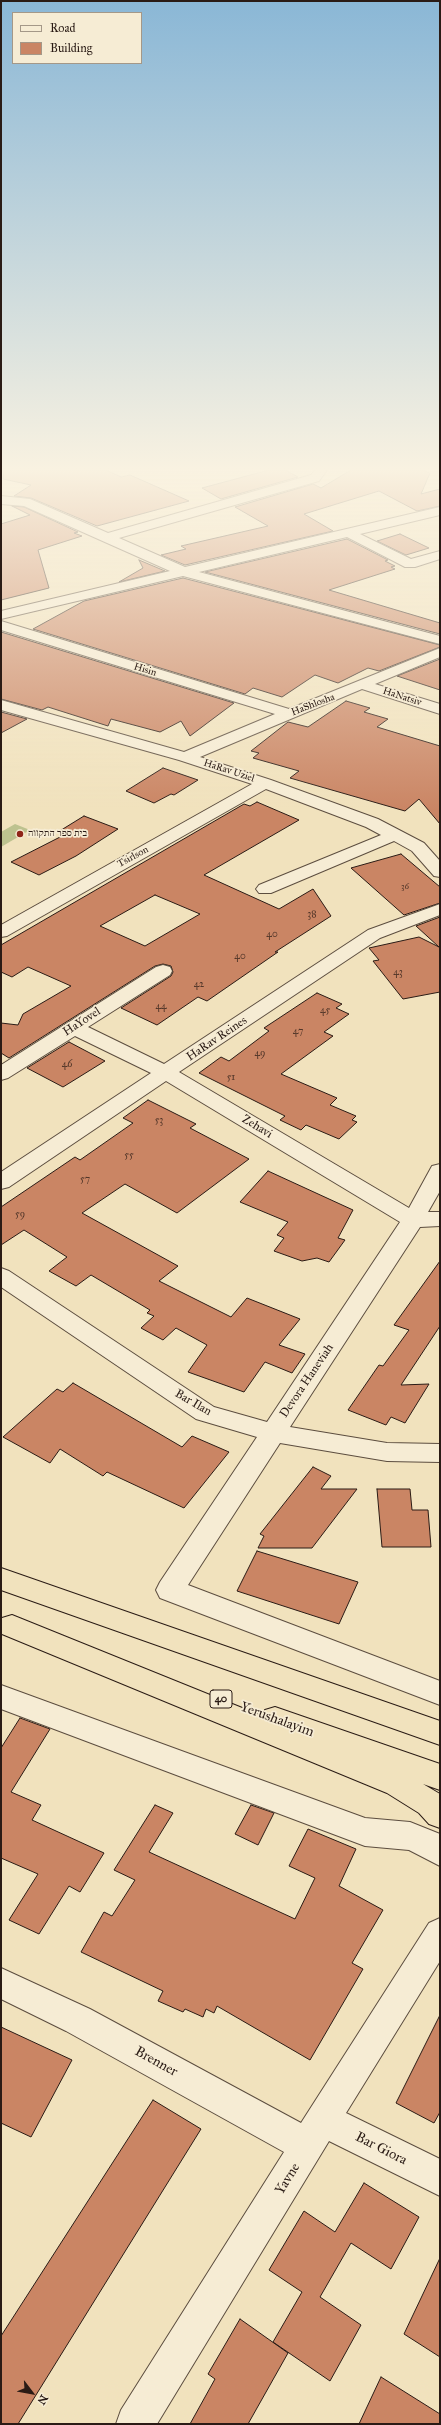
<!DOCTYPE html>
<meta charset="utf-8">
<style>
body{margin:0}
#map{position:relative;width:441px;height:2425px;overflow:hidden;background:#f1e2bd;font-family:"IM FELL Great Primer",serif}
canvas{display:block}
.frame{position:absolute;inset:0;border:2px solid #2a1b15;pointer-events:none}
.legend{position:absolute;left:12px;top:12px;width:130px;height:52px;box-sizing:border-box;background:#f6ecd4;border:1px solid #a49888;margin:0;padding:5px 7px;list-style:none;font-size:12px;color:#2a1b15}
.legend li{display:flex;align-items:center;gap:8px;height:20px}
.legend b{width:20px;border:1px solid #a49888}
.north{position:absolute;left:12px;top:2373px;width:40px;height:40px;-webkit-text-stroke:3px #f6ecd4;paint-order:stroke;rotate:122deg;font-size:11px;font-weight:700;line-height:16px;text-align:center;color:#2a1b15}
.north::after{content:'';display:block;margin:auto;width:14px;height:18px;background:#2a1b15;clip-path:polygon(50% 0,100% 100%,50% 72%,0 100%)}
</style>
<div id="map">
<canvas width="441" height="2425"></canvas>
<div class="frame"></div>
<ul class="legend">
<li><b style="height:5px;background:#f6ecd4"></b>Road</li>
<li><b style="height:11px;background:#ca8564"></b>Building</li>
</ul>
<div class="north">N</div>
</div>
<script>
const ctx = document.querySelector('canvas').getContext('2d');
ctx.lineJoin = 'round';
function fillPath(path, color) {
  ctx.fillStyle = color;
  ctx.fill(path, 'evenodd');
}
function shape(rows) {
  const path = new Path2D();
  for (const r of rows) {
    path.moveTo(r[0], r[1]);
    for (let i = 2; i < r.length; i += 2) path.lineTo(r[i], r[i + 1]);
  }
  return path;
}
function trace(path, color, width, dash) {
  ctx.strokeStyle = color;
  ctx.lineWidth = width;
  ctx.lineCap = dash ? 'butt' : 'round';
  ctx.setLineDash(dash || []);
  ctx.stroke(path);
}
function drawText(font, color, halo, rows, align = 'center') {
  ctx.font = font + ' "IM FELL Great Primer","Frank Ruhl Libre",serif';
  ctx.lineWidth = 3.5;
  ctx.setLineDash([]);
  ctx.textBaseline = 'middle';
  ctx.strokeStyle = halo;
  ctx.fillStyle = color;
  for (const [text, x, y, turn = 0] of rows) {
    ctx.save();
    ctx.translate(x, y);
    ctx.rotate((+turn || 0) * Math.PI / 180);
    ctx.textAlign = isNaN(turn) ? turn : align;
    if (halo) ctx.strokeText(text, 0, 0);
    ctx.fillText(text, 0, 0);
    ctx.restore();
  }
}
fillPath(shape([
 [15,824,30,830,1,847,1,832]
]), '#bdc28f');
const building = shape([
 [4,470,106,470,121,477,130,475,189,501,97,526,31,498,14,496,31,485,3,479,4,470],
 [269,470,285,470,298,477,221,499,202,488,269,470],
 [351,470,422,470,430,473,421,494,440,489,440,506,417,511,379,491,304,514,333,531,185,565,161,555,186,549,181,546,268,526,235,507,313,484,321,488,351,470],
 [12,506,24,507,78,532,74,533,82,536,38,550,49,588,1,600,1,524,30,515,12,506],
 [400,534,429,548,406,555,377,541,400,534],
 [347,539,388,560,385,561,395,566,391,567,395,569,329,590,440,623,440,634,205,572,347,539],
 [139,560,165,571,119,582,143,568,139,560],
 [183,578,440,645,440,647,379,671,368,668,338,683,315,675,282,697,253,688,245,694,33,629,84,601,183,578],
 [1,632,234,703,190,736,181,721,160,732,111,719,108,726,48,707,42,710,1,699,1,632],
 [440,659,440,690,397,676,440,659],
 [346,701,370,708,364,712,388,719,377,727,440,746,440,824,419,799,405,811,290,778,299,771,253,758,259,753,251,751,288,722,308,727,346,701],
 [1,712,27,719,1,733,1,712],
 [163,768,198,780,174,795,171,794,154,803,126,791,163,768],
 [257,802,299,820,204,875,279,909,313,889,331,916,275,952,278,952,207,1001,198,997,157,1025,121,1008,171,976,173,972,171,966,163,964,155,966,9,1058,1,1053,1,1023,18,1025,23,1014,71,986,28,967,12,977,1,972,1,945,244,804,250,806,257,802],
 [155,895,200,914,145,946,100,926,155,895],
 [84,816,118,829,76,856,39,875,11,862,64,835,58,832,84,816],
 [401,854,440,887,440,903,404,915,351,868,401,854],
 [440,917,440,992,403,999,373,961,379,960,369,948,419,937,439,947,416,926,440,917],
 [317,993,342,1004,336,1008,349,1014,324,1032,333,1036,281,1074,337,1098,330,1105,356,1116,352,1120,357,1122,339,1139,306,1125,301,1130,280,1120,285,1116,199,1073,221,1057,229,1061,269,1031,264,1028,317,993],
 [69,1042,105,1061,63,1087,27,1068,69,1042],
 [148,1100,196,1124,190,1128,249,1159,177,1213,125,1184,82,1213,178,1266,159,1281,231,1317,247,1298,300,1319,279,1345,305,1354,292,1373,265,1362,244,1392,188,1372,207,1345,176,1328,163,1340,141,1328,154,1316,147,1313,150,1310,91,1275,76,1286,49,1271,67,1257,24,1230,1,1245,1,1207,75,1157,80,1160,133,1123,123,1118,148,1100],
 [268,1171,353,1210,338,1238,345,1240,329,1262,317,1258,302,1261,274,1251,284,1238,277,1235,288,1222,240,1202,268,1171],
 [440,1261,440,1326,401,1385,429,1384,405,1423,391,1417,386,1425,348,1410,379,1365,383,1366,409,1330,394,1325,440,1261],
 [73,1383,182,1447,192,1436,229,1452,184,1508,107,1472,103,1476,60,1449,50,1463,3,1437,57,1389,63,1392,73,1383],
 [313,1467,331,1476,321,1489,357,1489,312,1548,258,1548,264,1536,260,1534,313,1467],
 [377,1489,410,1489,412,1510,428,1510,431,1547,382,1547,377,1489],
 [257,1551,358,1582,339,1624,237,1591,257,1551],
 [20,1718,50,1729,11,1792,41,1805,32,1820,104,1853,80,1892,69,1886,39,1934,9,1920,38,1874,1,1858,1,1748,20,1718],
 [155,1805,173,1813,149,1852,295,1919,315,1878,289,1866,308,1829,356,1849,339,1886,383,1910,352,1963,363,1969,310,2060,217,2006,214,2013,206,2009,203,2017,185,2009,183,2012,158,2001,163,1991,81,1952,104,1912,112,1916,135,1880,114,1870,155,1805],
 [251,1805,274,1813,258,1845,235,1834,251,1805],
 [440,2015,440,2112,434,2123,396,2103,440,2015],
 [1,2027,72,2060,31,2137,1,2123,1,2027],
 [153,2100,201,2129,18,2424,1,2424,1,2336,153,2100],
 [364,2183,419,2217,391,2269,351,2243,320,2297,361,2325,330,2381,273,2342,302,2292,269,2270,304,2211,335,2232,364,2183],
 [440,2258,440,2357,404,2334,440,2258],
 [240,2319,288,2353,248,2424,190,2424,215,2379,208,2374,240,2319],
 [381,2377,440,2414,440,2424,359,2424,381,2377]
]);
fillPath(building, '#ca8564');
trace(building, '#2a1b15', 1);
const minor = shape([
 [315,470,327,470,319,481,119,538,185,567,440,507,440,515,360,534,411,559,440,551,440,559,415,567,405,567,347,537,199,572,440,636,440,644,183,576,1,619,1,611,170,571,24,506,1,504,1,496,30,499,108,533,311,475,315,470],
 [1,621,289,709,440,648,440,657,375,684,440,704,440,714,362,689,200,757,271,780,378,819,424,843,440,861,440,877,434,876,412,851,394,841,271,893,259,893,256,889,259,885,381,835,366,827,266,789,7,936,1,937,1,925,252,784,179,760,1,710,1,700,184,752,275,714,1,630,1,621],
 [440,904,440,915,380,938,179,1072,409,1208,432,1166,440,1164,440,1191,428,1212,440,1212,440,1226,420,1227,290,1427,387,1443,440,1444,440,1462,387,1461,280,1443,188,1585,440,1681,440,1705,160,1598,156,1590,160,1582,257,1437,196,1419,1,1287,1,1268,9,1271,214,1407,267,1422,400,1222,166,1081,9,1187,1,1189,1,1172,151,1073,75,1036,8,1078,1,1080,1,1065,156,967,163,965,170,967,172,971,170,975,88,1027,164,1064,368,930,440,904],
 [1,1685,365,1818,410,1822,440,1834,440,1866,409,1850,365,1846,1,1709,1,1685],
 [440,1918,440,1961,346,2113,440,2159,440,2196,329,2141,157,2424,116,2424,121,2410,284,2152,66,2031,1,1999,1,1968,90,2009,301,2123,429,1923,440,1918]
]);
const highway = shape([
 [1,1568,440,1721,440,1745,1,1590,1,1568],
 [12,1615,262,1716,265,1710,275,1707,440,1764,440,1790,423,1784,440,1794,440,1828,429,1824,419,1813,387,1793,2,1634,2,1618,12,1615]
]);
trace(minor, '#5c4d3f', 2);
trace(highway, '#2a1b15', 2);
fillPath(minor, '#f6ecd4');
fillPath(highway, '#f1e2bd');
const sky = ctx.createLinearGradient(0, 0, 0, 810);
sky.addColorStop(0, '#8ab7d6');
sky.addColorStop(0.58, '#f9f2e1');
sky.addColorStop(1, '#f9f2e100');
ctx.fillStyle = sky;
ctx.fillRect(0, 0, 441, 810);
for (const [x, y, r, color] of [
 [20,834,4,"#8f2418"]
]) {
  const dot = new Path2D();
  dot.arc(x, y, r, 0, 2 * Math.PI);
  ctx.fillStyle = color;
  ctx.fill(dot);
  trace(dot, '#f6ecd4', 1.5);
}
drawText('9px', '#523629', null, [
 ["36",405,887]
]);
drawText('10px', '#2a1b15', '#f6ecd4', [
 ["Hisin",145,670,17],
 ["HaNatsiv",402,697,18],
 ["HaShlosha",313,705,-21],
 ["HaRav Uziel",229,771,18],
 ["Tsirlson",133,857,-29]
]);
drawText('10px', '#2a1b15', '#f6ecd4', [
 ["בית ספר התקווה",28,834]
], 'left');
drawText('10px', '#523629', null, [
 ["38",312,915],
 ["40",272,935],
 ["40",240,957],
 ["43",398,973],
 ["42",199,985],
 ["44",161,1007],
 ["45",325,1011],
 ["47",298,1032],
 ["49",260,1054],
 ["46",67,1065],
 ["51",231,1078],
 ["53",159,1121],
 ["55",129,1156],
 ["57",85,1180],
 ["59",20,1215]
]);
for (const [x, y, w] of [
 [221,1699,22]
]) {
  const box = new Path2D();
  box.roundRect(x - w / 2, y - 9, w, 18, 3);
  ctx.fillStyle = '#f6ecd4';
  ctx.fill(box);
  trace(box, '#2a1b15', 1);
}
drawText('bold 11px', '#2a1b15', null, [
 ["40",221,1699]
]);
drawText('12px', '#2a1b15', '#f6ecd4', [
 ["HaYovel",82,1022,-33],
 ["HaRav Reines",217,1039,-34],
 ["Zehavi",257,1127,31],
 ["Devora Haneviah",307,1381,-56],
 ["Bar Ilan",193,1403,30]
]);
drawText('14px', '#2a1b15', '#f6ecd4', [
 ["Yerushalayim",277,1720,20],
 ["Brenner",156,2062,29],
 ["Bar Giora",381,2149,27],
 ["Yavne",288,2179,-58]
]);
</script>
